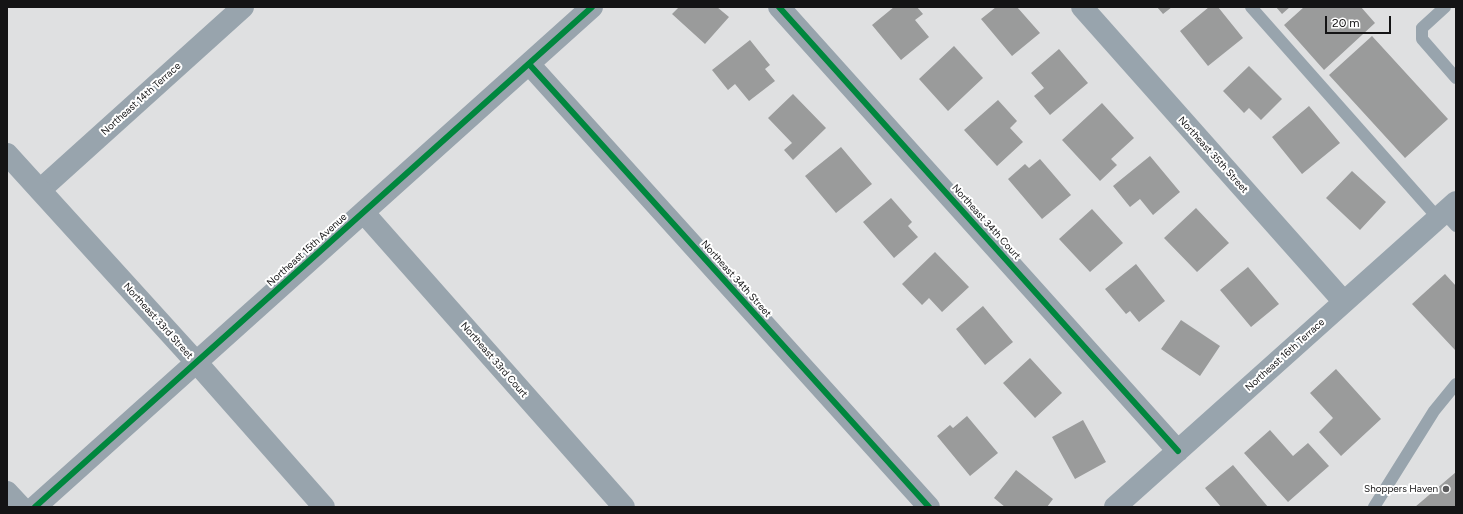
<!DOCTYPE html>
<style>
body{margin:0}
#map{position:relative;width:1463px;height:514px;overflow:hidden;background:#dfe0e1;font-family:Figtree,sans-serif}
canvas{display:block}
.frame{position:absolute;inset:0;border:8px solid #141415;pointer-events:none}
.scale{position:absolute;left:1325px;top:16px;width:66px;height:18px;box-sizing:border-box;border:2px solid #141415;border-top:0;padding-left:5px;font-size:12px;line-height:14px;white-space:nowrap;color:#141415;-webkit-text-stroke:3px #fff;paint-order:stroke}
</style>
<div id="map">
<canvas width="1463" height="514"></canvas>
<div class="frame"></div>
<div class="scale">20 m</div>
</div>
<script>
const ctx = document.querySelector('canvas').getContext('2d');
ctx.lineJoin = 'round';
function fillPath(path, color) {
  ctx.fillStyle = color;
  ctx.fill(path, 'evenodd');
}
function shape(rows) {
  const path = new Path2D();
  for (const r of rows) {
    path.moveTo(r[0], r[1]);
    for (let i = 2; i < r.length; i += 2) path.lineTo(r[i], r[i + 1]);
  }
  return path;
}
function trace(path, color, width, dash) {
  ctx.strokeStyle = color;
  ctx.lineWidth = width;
  ctx.lineCap = dash ? 'butt' : 'round';
  ctx.setLineDash(dash || []);
  ctx.stroke(path);
}
function drawText(font, color, halo, rows, align = 'center') {
  ctx.font = font + ' Figtree,sans-serif';
  ctx.lineWidth = 4;
  ctx.setLineDash([]);
  ctx.textBaseline = 'middle';
  ctx.strokeStyle = halo;
  ctx.fillStyle = color;
  for (const [text, x, y, turn = 0] of rows) {
    ctx.save();
    ctx.translate(x, y);
    ctx.rotate((+turn || 0) * Math.PI / 180);
    ctx.textAlign = isNaN(turn) ? turn : align;
    if (halo) ctx.strokeText(text, 0, 0);
    ctx.fillText(text, 0, 0);
    ctx.restore();
  }
}
fillPath(shape([
 [679,7,717,7,729,17,705,44,672,14],
 [894,7,917,7,923,14,915,20,929,37,901,60,872,25],
 [996,7,1017,7,1040,33,1012,56,981,19],
 [1157,7,1172,7,1163,14],
 [1209,7,1218,7,1243,38,1208,66,1180,31],
 [1276,7,1290,7,1282,14],
 [1304,7,1361,7,1375,23,1324,70,1284,25],
 [1372,36,1448,119,1405,158,1329,75],
 [750,40,770,65,765,69,775,81,749,101,735,84,728,90,712,70],
 [954,46,983,78,948,111,919,79],
 [1059,49,1088,83,1050,115,1034,96,1044,88,1031,73],
 [1249,66,1282,99,1261,120,1249,108,1244,113,1223,91],
 [793,94,826,128,793,160,784,150,792,143,768,118],
 [998,100,1017,121,1010,128,1023,142,997,166,964,130],
 [1102,103,1134,138,1111,159,1117,165,1100,181,1062,140],
 [1309,106,1340,143,1302,174,1272,137],
 [841,147,872,184,836,213,805,176],
 [1150,156,1180,192,1153,215,1140,199,1130,207,1113,186],
 [1040,159,1071,195,1042,219,1008,179,1025,164,1029,168],
 [1352,171,1386,202,1360,230,1326,198],
 [891,198,912,222,908,226,918,237,894,258,863,222],
 [1196,208,1229,243,1197,272,1164,238],
 [1092,209,1123,243,1090,272,1059,239],
 [935,252,969,287,942,312,929,298,922,305,902,284],
 [1136,264,1165,301,1139,322,1130,311,1126,314,1105,289],
 [1248,267,1279,304,1251,327,1220,290],
 [1445,274,1456,286,1455,350,1412,304],
 [983,306,1013,342,985,365,956,329],
 [1181,320,1220,346,1200,376,1161,349],
 [1030,358,1062,393,1035,418,1003,383],
 [1336,369,1381,419,1341,456,1319,432,1333,418,1310,393],
 [967,416,998,453,970,476,937,436,950,425,953,428],
 [1083,420,1106,462,1075,479,1052,437],
 [1270,430,1293,456,1308,443,1329,466,1288,502,1244,453],
 [1233,465,1268,507,1221,507,1205,488],
 [1016,470,1053,499,1047,507,1005,507,994,498],
 [1456,472,1456,507,1415,507]
]), '#9a9b9b');
trace(shape([
 [1251,7,1438,218],
 [1445,7,1422,28,1422,39,1456,78],
 [1444,213,1456,226],
 [1374,507,1434,411,1456,384]
]), '#98a4ad', 12);
trace(shape([
 [779,7,1178,451],
 [1082,7,1344,302],
 [529,64,929,507],
 [40,190,243,7],
 [364,213,624,507],
 [7,492,21,507],
 [35,507,592,7],
 [1115,507,1456,202]
]), '#98a4ad', 22);
trace(shape([
 [7,154,197,363,324,507]
]), '#98a4ad', 22);
trace(shape([
 [779,7,1178,451],
 [529,64,929,507],
 [35,507,592,7]
]), '#00873e', 6);
for (const [x, y, r, color] of [
 [1446,489,4,"#5b5b5c"]
]) {
  const dot = new Path2D();
  dot.arc(x, y, r, 0, 2 * Math.PI);
  ctx.fillStyle = color;
  ctx.fill(dot);
  trace(dot, '#fff', 1.5);
}
drawText('10px', '#141415', '#fff', [
 ["Northeast 14th Terrace",141,99,-42],
 ["Northeast 35th Street",1213,155,48],
 ["Northeast 34th Court",986,222,48],
 ["Northeast 15th Avenue",307,250,-42],
 ["Northeast 34th Street",736,279,48],
 ["Northeast 33rd Street",158,321,48],
 ["Northeast 16th Terrace",1285,355,-42],
 ["Northeast 33rd Court",494,360,49]
]);
drawText('10px', '#141415', '#fff', [
 ["Shoppers Haven",1438,489]
], 'right');
</script>
